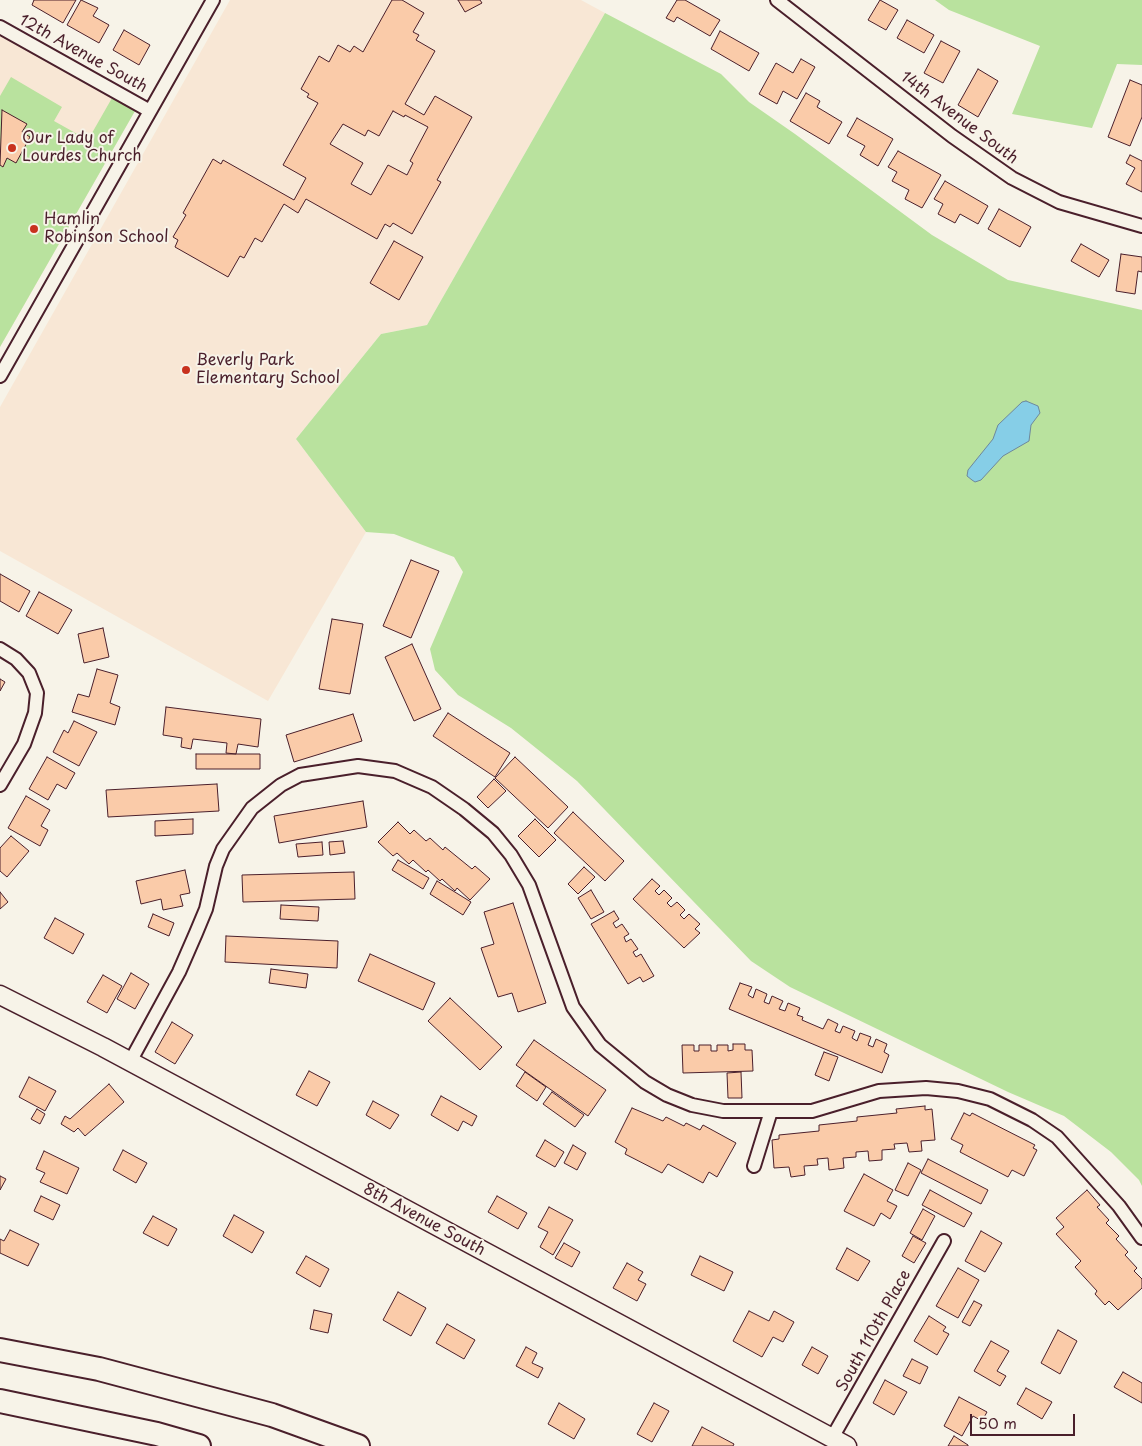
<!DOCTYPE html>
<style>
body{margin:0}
#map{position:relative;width:1142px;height:1446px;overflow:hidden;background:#f7f3e8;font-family:"Playpen Sans",sans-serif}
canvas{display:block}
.scale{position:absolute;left:970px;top:1414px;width:105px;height:22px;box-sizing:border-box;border:2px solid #4a1f2b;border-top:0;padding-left:6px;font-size:15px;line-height:18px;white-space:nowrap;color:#4a1f2b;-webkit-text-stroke:4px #f7f3e8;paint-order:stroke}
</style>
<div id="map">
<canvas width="1142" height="1446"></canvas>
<div class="scale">50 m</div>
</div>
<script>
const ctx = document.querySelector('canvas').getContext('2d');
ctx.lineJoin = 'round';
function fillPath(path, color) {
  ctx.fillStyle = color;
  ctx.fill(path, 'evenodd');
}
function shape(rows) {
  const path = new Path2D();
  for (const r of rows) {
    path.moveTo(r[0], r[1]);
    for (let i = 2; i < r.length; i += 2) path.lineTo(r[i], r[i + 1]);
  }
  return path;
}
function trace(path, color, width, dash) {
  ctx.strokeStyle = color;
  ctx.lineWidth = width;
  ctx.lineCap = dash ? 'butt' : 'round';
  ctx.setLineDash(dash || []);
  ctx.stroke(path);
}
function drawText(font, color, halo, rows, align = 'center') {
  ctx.font = font + ' "Playpen Sans",sans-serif';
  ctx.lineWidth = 4;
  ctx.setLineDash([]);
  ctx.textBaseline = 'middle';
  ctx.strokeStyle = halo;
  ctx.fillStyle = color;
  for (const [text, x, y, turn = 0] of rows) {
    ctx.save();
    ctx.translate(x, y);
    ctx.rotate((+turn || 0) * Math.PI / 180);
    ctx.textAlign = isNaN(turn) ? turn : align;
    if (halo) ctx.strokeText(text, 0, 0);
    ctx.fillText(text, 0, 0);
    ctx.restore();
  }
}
fillPath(shape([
 [230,0,581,0,605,13,427,325,381,334,296,439,366,532,268,701,0,551,0,407],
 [0,35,135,111,0,347]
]), '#f8e7d5');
fillPath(shape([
 [935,0,1142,0,1142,65,1117,64,1092,128,1012,114,1040,46,949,10],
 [605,13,721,74,749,102,795,134,932,235,1008,280,1142,310,1142,1186,1139,1180,1111,1152,1064,1116,1008,1092,790,987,751,961,577,781,511,728,458,695,435,670,430,649,463,572,454,557,394,534,366,532,296,439,381,334,427,325],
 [11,77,62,107,54,121,88,140,112,98,135,111,0,347,0,96]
]), '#b9e29e');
const water = shape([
 [1026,401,1038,406,1040,413,1031,425,1029,441,1003,456,981,480,975,482,972,480,967,476,968,470,993,439,998,425,1022,402,1026,401]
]);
fillPath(water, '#86cee7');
trace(water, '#6e889c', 1);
const building = shape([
 [34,0,76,0,63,23,32,5,34,0],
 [81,0,98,8,93,16,109,25,99,43,67,25,81,0],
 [392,0,402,0,424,13,413,32,419,35,416,40,435,51,405,104,424,115,435,96,472,117,437,180,441,182,412,234,393,223,390,227,385,224,377,239,306,199,298,213,284,204,262,242,255,238,244,258,240,256,228,277,175,247,178,240,173,237,186,215,183,213,213,159,221,164,223,160,294,200,306,178,283,165,318,103,307,97,309,94,301,89,319,56,329,62,338,45,350,52,354,46,363,52,392,0],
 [393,111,404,117,405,115,428,127,410,161,413,163,407,175,388,165,371,195,351,184,363,163,330,144,343,124,365,136,368,130,379,136,393,111],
 [458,0,480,0,482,3,465,12,458,0],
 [677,0,685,0,720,20,710,36,677,17,674,22,666,18,677,0],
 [880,0,898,10,886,30,868,20,880,0],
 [907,20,934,35,924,53,897,38,907,20],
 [124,30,150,45,139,65,113,50,124,30],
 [720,31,759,53,749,71,711,49,720,31],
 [941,41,960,51,943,83,924,73,941,41],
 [801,59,815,67,797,99,783,91,777,104,759,94,776,63,793,73,801,59],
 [978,69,998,81,978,117,958,105,978,69],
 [1130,80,1142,85,1142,117,1130,146,1108,137,1130,80],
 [806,93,820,101,817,107,842,122,829,144,790,121,806,93],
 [2,110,27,124,22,132,30,137,16,163,7,158,3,167,0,165,2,110],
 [857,118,893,139,878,166,860,155,865,146,847,136,857,118],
 [898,151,941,175,922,208,905,199,909,190,892,181,897,172,888,167,898,151],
 [1130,155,1142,161,1142,192,1126,184,1135,168,1126,163,1130,155],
 [945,181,988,206,978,224,960,214,955,223,938,214,943,204,934,199,945,181],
 [999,209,1031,227,1020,247,988,229,999,209],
 [394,241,423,257,399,300,370,283,394,241],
 [1081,244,1109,260,1099,277,1071,261,1081,244],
 [1121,254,1142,257,1142,272,1138,271,1135,294,1116,291,1121,254],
 [411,560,439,571,411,638,383,626,411,560],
 [0,574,30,591,19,612,0,601,0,574],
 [39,592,72,610,58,634,26,616,39,592],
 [332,619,363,624,350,694,319,689,332,619],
 [103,628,109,657,84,663,78,634,103,628],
 [412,644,441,709,414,721,385,657,412,644],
 [97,669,118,675,110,703,120,707,115,725,72,712,78,694,89,697,97,669],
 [0,679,5,682,0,691,0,679],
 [166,707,261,719,258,747,238,744,236,754,226,753,227,743,193,739,191,749,181,747,182,738,163,735,166,707],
 [448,713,510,753,495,777,433,736,448,713],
 [353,714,362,741,294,762,286,735,353,714],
 [74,721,97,732,79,766,53,752,64,730,68,733,74,721],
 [196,754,260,754,260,769,196,769,196,754],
 [47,757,75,773,66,789,57,784,48,800,29,789,47,757],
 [515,757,568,807,548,828,495,778,515,757],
 [494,779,506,791,488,808,477,797,494,779],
 [217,784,219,811,108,817,106,790,217,784],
 [26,796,50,810,41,826,48,830,40,846,8,828,26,796],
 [363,801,367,827,279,843,274,816,363,801],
 [573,812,624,861,605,881,554,833,573,812],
 [193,819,193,834,155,836,155,821,193,819],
 [535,819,556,840,539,857,518,836,535,819],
 [398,822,410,834,414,830,426,841,430,838,443,850,445,847,472,869,475,866,490,879,470,900,457,888,455,891,442,879,440,881,428,870,426,872,413,860,409,864,397,853,393,856,378,842,398,822],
 [11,836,29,851,7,877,0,871,0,848,11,836],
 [343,841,345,853,330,855,329,842,343,841],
 [322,842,323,855,298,857,296,844,322,842],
 [398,860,429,878,423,889,392,870,398,860],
 [584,867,595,877,578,894,568,884,584,867],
 [185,870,190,893,180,895,183,906,163,910,161,899,141,904,136,881,185,870],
 [354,872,355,899,243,902,242,875,354,872],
 [652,879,660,886,655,891,659,895,664,890,672,898,667,903,671,907,677,902,685,910,680,915,684,919,689,914,700,924,695,929,700,933,684,948,633,899,652,879],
 [437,881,471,902,463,915,430,894,437,881],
 [591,890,604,912,591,919,578,898,591,890],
 [0,892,8,902,0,909,0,892],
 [513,903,546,1003,518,1012,512,993,498,997,481,948,494,944,484,912,513,903],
 [281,905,319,907,318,921,280,919,281,905],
 [614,911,619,919,613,923,616,928,622,924,629,934,624,937,626,942,631,939,638,949,633,952,636,957,641,954,654,976,643,982,640,977,628,984,591,924,614,911],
 [153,914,174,923,169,936,148,927,153,914],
 [55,918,84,934,73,954,44,938,55,918],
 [226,936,338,941,337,968,225,962,226,936],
 [370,954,435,983,423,1010,358,981,370,954],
 [271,969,308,974,306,988,269,983,271,969],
 [131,973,149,984,135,1009,117,999,131,973],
 [103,975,122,986,107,1013,87,1002,103,975],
 [740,983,752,987,748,995,753,998,756,989,767,994,764,1002,769,1004,772,996,783,1001,779,1009,785,1011,788,1003,800,1008,797,1015,803,1017,802,1020,823,1029,828,1019,838,1024,835,1031,840,1033,843,1026,855,1031,852,1038,857,1041,860,1033,871,1037,868,1045,873,1047,876,1039,887,1044,884,1052,889,1055,882,1073,729,1009,740,983],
 [450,998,502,1047,480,1070,428,1021,450,998],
 [172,1022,193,1035,175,1064,155,1052,172,1022],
 [534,1040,606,1090,588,1116,516,1065,534,1040],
 [733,1044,745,1044,745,1050,752,1050,753,1071,683,1073,682,1045,694,1045,694,1051,699,1051,699,1045,711,1045,711,1051,717,1051,717,1045,728,1045,728,1051,733,1050,733,1044],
 [824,1052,838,1057,829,1081,815,1075,824,1052],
 [309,1071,330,1082,317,1106,296,1095,309,1071],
 [525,1072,546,1087,537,1101,516,1086,525,1072],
 [741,1072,742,1098,728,1098,727,1073,741,1072],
 [29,1077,56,1091,45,1111,19,1097,29,1077],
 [109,1084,124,1102,85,1136,78,1128,74,1132,61,1124,65,1116,70,1119,109,1084],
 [552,1092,584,1115,575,1127,543,1104,552,1092],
 [441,1096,477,1116,472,1126,463,1121,458,1131,431,1115,441,1096],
 [373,1101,399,1115,390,1129,366,1115,373,1101],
 [925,1106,925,1110,932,1109,935,1140,921,1141,922,1151,909,1152,907,1143,894,1144,895,1149,882,1150,882,1160,869,1161,868,1151,856,1152,856,1157,843,1158,844,1168,829,1170,828,1158,817,1159,818,1165,804,1166,805,1175,791,1177,789,1167,774,1168,772,1140,779,1139,779,1135,819,1131,819,1125,857,1121,857,1117,897,1113,896,1109,925,1106],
 [632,1108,663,1121,666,1117,684,1126,686,1123,700,1130,703,1125,736,1143,717,1177,709,1172,703,1183,668,1164,662,1173,625,1154,627,1149,615,1142,632,1108],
 [37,1109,45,1114,40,1124,31,1119,37,1109],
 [964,1113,970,1116,972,1113,1035,1145,1033,1148,1037,1150,1024,1176,1012,1170,1008,1177,960,1152,963,1145,951,1139,964,1113],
 [545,1140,564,1152,555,1167,536,1156,545,1140],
 [573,1145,586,1153,577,1170,564,1163,573,1145],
 [123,1150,147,1163,136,1183,113,1170,123,1150],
 [44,1151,79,1168,67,1194,40,1182,45,1173,36,1169,44,1151],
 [928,1159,988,1190,981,1204,921,1173,928,1159],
 [908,1163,921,1170,908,1196,895,1190,908,1163],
 [864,1174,893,1190,887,1201,897,1206,890,1219,881,1213,874,1226,844,1211,864,1174],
 [0,1176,6,1179,0,1190,0,1176],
 [930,1190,972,1213,964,1227,922,1205,930,1190],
 [1087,1190,1100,1205,1097,1207,1109,1220,1106,1223,1119,1236,1116,1239,1128,1252,1125,1255,1137,1268,1134,1271,1142,1279,1142,1288,1118,1310,1109,1301,1105,1305,1095,1294,1097,1291,1075,1267,1081,1261,1056,1234,1064,1227,1056,1218,1087,1190],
 [41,1196,60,1205,53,1220,34,1211,41,1196],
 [497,1196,527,1213,518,1229,488,1212,497,1196],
 [549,1207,573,1220,553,1255,540,1247,548,1232,538,1227,549,1207],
 [923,1209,935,1216,922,1240,910,1233,923,1209],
 [234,1215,264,1232,252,1253,223,1236,234,1215],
 [153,1216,177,1229,168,1246,143,1233,153,1216],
 [10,1230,39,1244,28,1266,0,1253,0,1239,4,1241,10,1230],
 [981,1231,1002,1243,985,1272,965,1261,981,1231],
 [913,1236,926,1243,914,1263,902,1256,913,1236],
 [564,1243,580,1252,572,1267,555,1258,564,1243],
 [847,1248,870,1261,858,1281,836,1269,847,1248],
 [306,1256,329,1269,320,1287,296,1273,306,1256],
 [700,1256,733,1272,724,1291,691,1275,700,1256],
 [627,1263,643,1272,638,1280,646,1284,637,1301,613,1288,627,1263],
 [958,1268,979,1280,958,1318,936,1306,958,1268],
 [398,1292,426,1308,411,1336,383,1320,398,1292],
 [974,1301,982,1305,970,1326,962,1322,974,1301],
 [314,1310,332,1314,328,1333,310,1329,314,1310],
 [749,1311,769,1321,774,1311,794,1322,783,1342,773,1337,762,1357,733,1341,749,1311],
 [929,1316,946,1327,943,1331,949,1334,937,1355,914,1341,929,1316],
 [447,1324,475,1340,464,1359,436,1343,447,1324],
 [1058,1330,1077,1341,1060,1374,1041,1363,1058,1330],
 [991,1341,1009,1351,997,1371,1006,1376,1000,1386,974,1371,991,1341],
 [526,1347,537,1353,532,1363,543,1368,538,1378,516,1366,526,1347],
 [812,1347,828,1356,818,1374,802,1365,812,1347],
 [912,1359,928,1367,920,1384,903,1376,912,1359],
 [1123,1372,1142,1383,1142,1403,1114,1387,1123,1372],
 [885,1380,907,1392,894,1415,873,1403,885,1380],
 [1026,1388,1052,1402,1042,1419,1017,1404,1026,1388],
 [959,1397,987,1412,982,1421,973,1416,962,1436,944,1426,959,1397],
 [559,1403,585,1419,574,1439,548,1424,559,1403],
 [654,1403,669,1411,652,1442,637,1434,654,1403],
 [702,1427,734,1444,733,1446,692,1446,702,1427],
 [954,1436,968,1445,968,1446,948,1446,954,1436]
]);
fillPath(building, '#facba9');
trace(building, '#4a1f2b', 1);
const street = shape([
 [777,0,952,136,1012,178,1059,202,1142,226],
 [0,27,150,111],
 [0,376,213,0],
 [0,649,16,659,29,673,37,693,35,713,24,744,0,785],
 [130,1062,179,972,196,933,206,909,216,866,223,849,252,808,281,785,300,775,358,766,395,771,432,787,464,809,493,833,511,855,529,885,573,1007,600,1045,645,1082,667,1095,692,1105,723,1111,812,1111,879,1091,926,1088,958,1091,990,1099,1032,1120,1057,1137,1119,1206,1142,1238],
 [754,1166,771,1111],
 [832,1438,944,1241]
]);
const secondary = shape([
 [0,995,103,1047,847,1446]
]);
const highway = shape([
 [0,1350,99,1369,272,1415,358,1446],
 [0,1401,157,1434,199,1446]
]);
trace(street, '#4a1f2b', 16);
trace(secondary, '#4a1f2b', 21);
trace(highway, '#4a1f2b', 26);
trace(street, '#f7f3e8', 12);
trace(secondary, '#f7f3e8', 18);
trace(highway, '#f7f3e8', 22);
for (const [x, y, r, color] of [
 [12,148,5,"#c8321e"],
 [34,229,5,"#c8321e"],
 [186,370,5,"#c8321e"]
]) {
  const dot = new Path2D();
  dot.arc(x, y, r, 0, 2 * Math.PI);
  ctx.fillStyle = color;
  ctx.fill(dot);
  trace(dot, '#f7f3e8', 2);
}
drawText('16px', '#4a1f2b', '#f7f3e8', [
 ["12th Avenue South",83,54,29],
 ["14th Avenue South",959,118,37],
 ["8th Avenue South",424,1220,28],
 ["South 110th Place",874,1331,-61]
]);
drawText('16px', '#4a1f2b', '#f7f3e8', [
 ["Our Lady of",22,139],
 ["Lourdes Church",22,157],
 ["Hamlin",44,220],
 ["Robinson School",44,238],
 ["Beverly Park",196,361],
 ["Elementary School",196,379]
], 'left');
</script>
